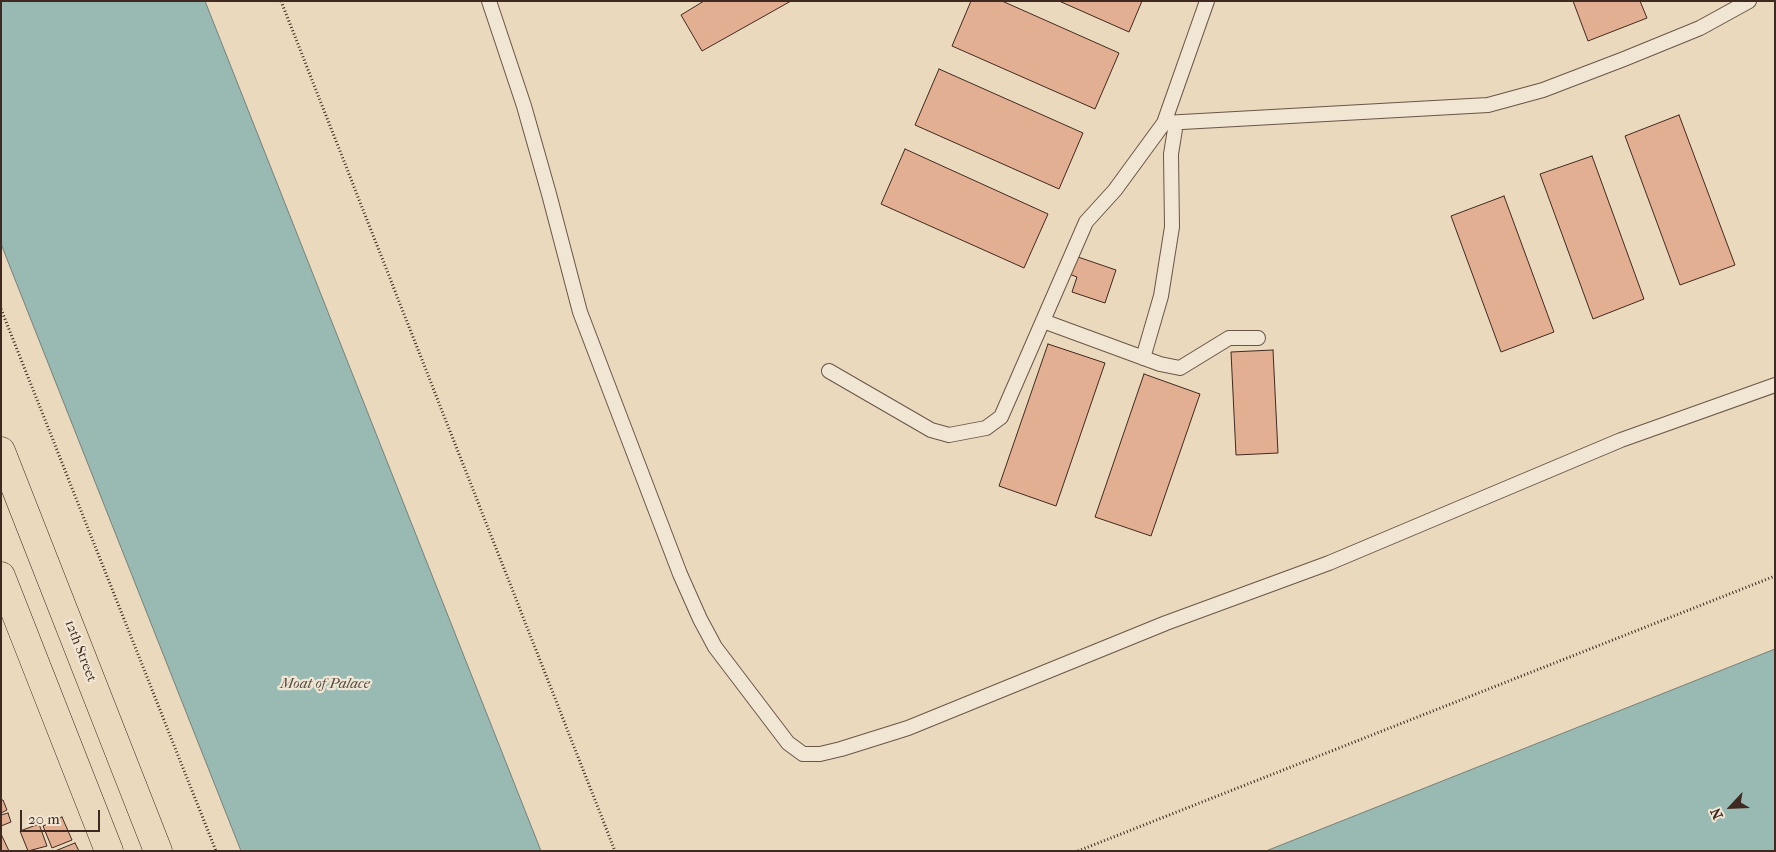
<!DOCTYPE html>
<style>
body{margin:0}
#map{position:relative;width:1776px;height:852px;overflow:hidden;background:#ead9bd;font-family:"IM FELL French Canon",serif}
canvas{display:block}
.frame{position:absolute;inset:0;border:2px solid #402920;pointer-events:none}
.north{position:absolute;left:1706px;top:782px;width:50px;height:50px;-webkit-text-stroke:4px #f1e6d4;paint-order:stroke;rotate:245deg;font-size:14px;font-weight:700;line-height:20px;text-align:center;color:#402920}
.north::after{content:'';display:block;margin:auto;width:18px;height:22px;background:#402920;clip-path:polygon(50% 0,100% 100%,50% 72%,0 100%)}
.scale{position:absolute;left:20px;top:810px;width:80px;height:22px;box-sizing:border-box;border:2px solid #402920;border-top:0;padding-left:6px;font-size:15px;line-height:18px;white-space:nowrap;color:#402920;-webkit-text-stroke:4px #f1e6d4;paint-order:stroke}
</style>
<div id="map">
<canvas width="1776" height="852"></canvas>
<div class="frame"></div>
<div class="north">N</div>
<div class="scale">20 m</div>
</div>
<script>
const ctx = document.querySelector('canvas').getContext('2d');
ctx.lineJoin = 'round';
function fillPath(path, color) {
  ctx.fillStyle = color;
  ctx.fill(path, 'evenodd');
}
function shape(rows) {
  const path = new Path2D();
  for (const r of rows) {
    path.moveTo(r[0], r[1]);
    for (let i = 2; i < r.length; i += 2) path.lineTo(r[i], r[i + 1]);
  }
  return path;
}
function trace(path, color, width, dash) {
  ctx.strokeStyle = color;
  ctx.lineWidth = width;
  ctx.lineCap = dash ? 'butt' : 'round';
  ctx.setLineDash(dash || []);
  ctx.stroke(path);
}
function drawText(font, color, halo, rows, align = 'center') {
  ctx.font = font + ' "IM FELL French Canon",serif';
  ctx.lineWidth = 4.5;
  ctx.setLineDash([]);
  ctx.textBaseline = 'middle';
  ctx.strokeStyle = halo;
  ctx.fillStyle = color;
  for (const [text, x, y, turn = 0] of rows) {
    ctx.save();
    ctx.translate(x, y);
    ctx.rotate((+turn || 0) * Math.PI / 180);
    ctx.textAlign = isNaN(turn) ? turn : align;
    if (halo) ctx.strokeText(text, 0, 0);
    ctx.fillText(text, 0, 0);
    ctx.restore();
  }
}
const water = shape([
 [1,1,205,1,541,851,241,851,1,244,1,1],
 [1775,649,1775,851,1266,851,1775,649]
]);
fillPath(water, '#98bab3');
trace(water, '#758078', 1);
const building = shape([
 [704,1,791,1,702,51,681,15,704,1],
 [971,1,1002,1,1119,53,1095,109,952,46,971,1],
 [1059,1,1142,1,1129,32,1059,1],
 [1573,1,1640,1,1647,18,1588,41,1573,1],
 [939,69,1083,133,1059,189,915,125,939,69],
 [1679,115,1735,265,1680,285,1625,136,1679,115],
 [905,149,1048,214,1024,268,881,204,905,149],
 [1592,156,1644,299,1593,319,1540,174,1592,156],
 [1504,196,1554,332,1501,352,1451,216,1504,196],
 [1075,256,1116,270,1105,303,1072,292,1077,277,1069,274,1075,256],
 [1048,344,1105,363,1056,506,999,486,1048,344],
 [1273,350,1278,453,1236,455,1231,352,1273,350],
 [1144,374,1200,394,1151,536,1095,517,1144,374],
 [1,800,3,800,7,810,1,813,1,800],
 [8,813,11,822,1,826,1,815,8,813],
 [62,817,72,840,52,848,43,826,62,817],
 [39,824,47,846,28,851,20,831,39,824],
 [1,834,9,851,1,851,1,834],
 [75,843,79,851,55,851,75,843]
]);
fillPath(building, '#e3af92');
trace(building, '#402920', 1);
const service = shape([
 [489,1,524,106,549,194,580,312,680,574,700,619,715,647,788,743,803,754,820,754,841,749,908,728,1166,623,1329,563,1621,440,1775,385],
 [1164,123,1488,105,1543,90,1624,59,1700,28,1749,1],
 [1043,321,1160,364,1180,368,1229,338,1258,338],
 [1143,358,1161,296,1172,227,1171,154,1176,123],
 [829,371,931,430,949,435,986,428,1001,417,1086,222,1115,190,1164,123,1207,1]
]);
const primary = shape([
 [1,451,158,851],
 [1,576,109,851]
]);
trace(service, '#6a5547', 16);
trace(primary, '#402920', 29);
trace(shape([
 [281,1,615,851],
 [1,309,216,851],
 [1078,851,1775,576]
]), '#402920', 3, [1, 2.5]);
trace(service, '#f1e6d4', 14);
trace(primary, '#ead9bd', 28);
drawText('14px', '#402920', '#f1e6d4', [
 ["12th Street",80,651,69]
]);
drawText('italic 15px', '#564d45', '#f1e6d4', [
 ["Moat of Palace",325,684]
]);
</script>
